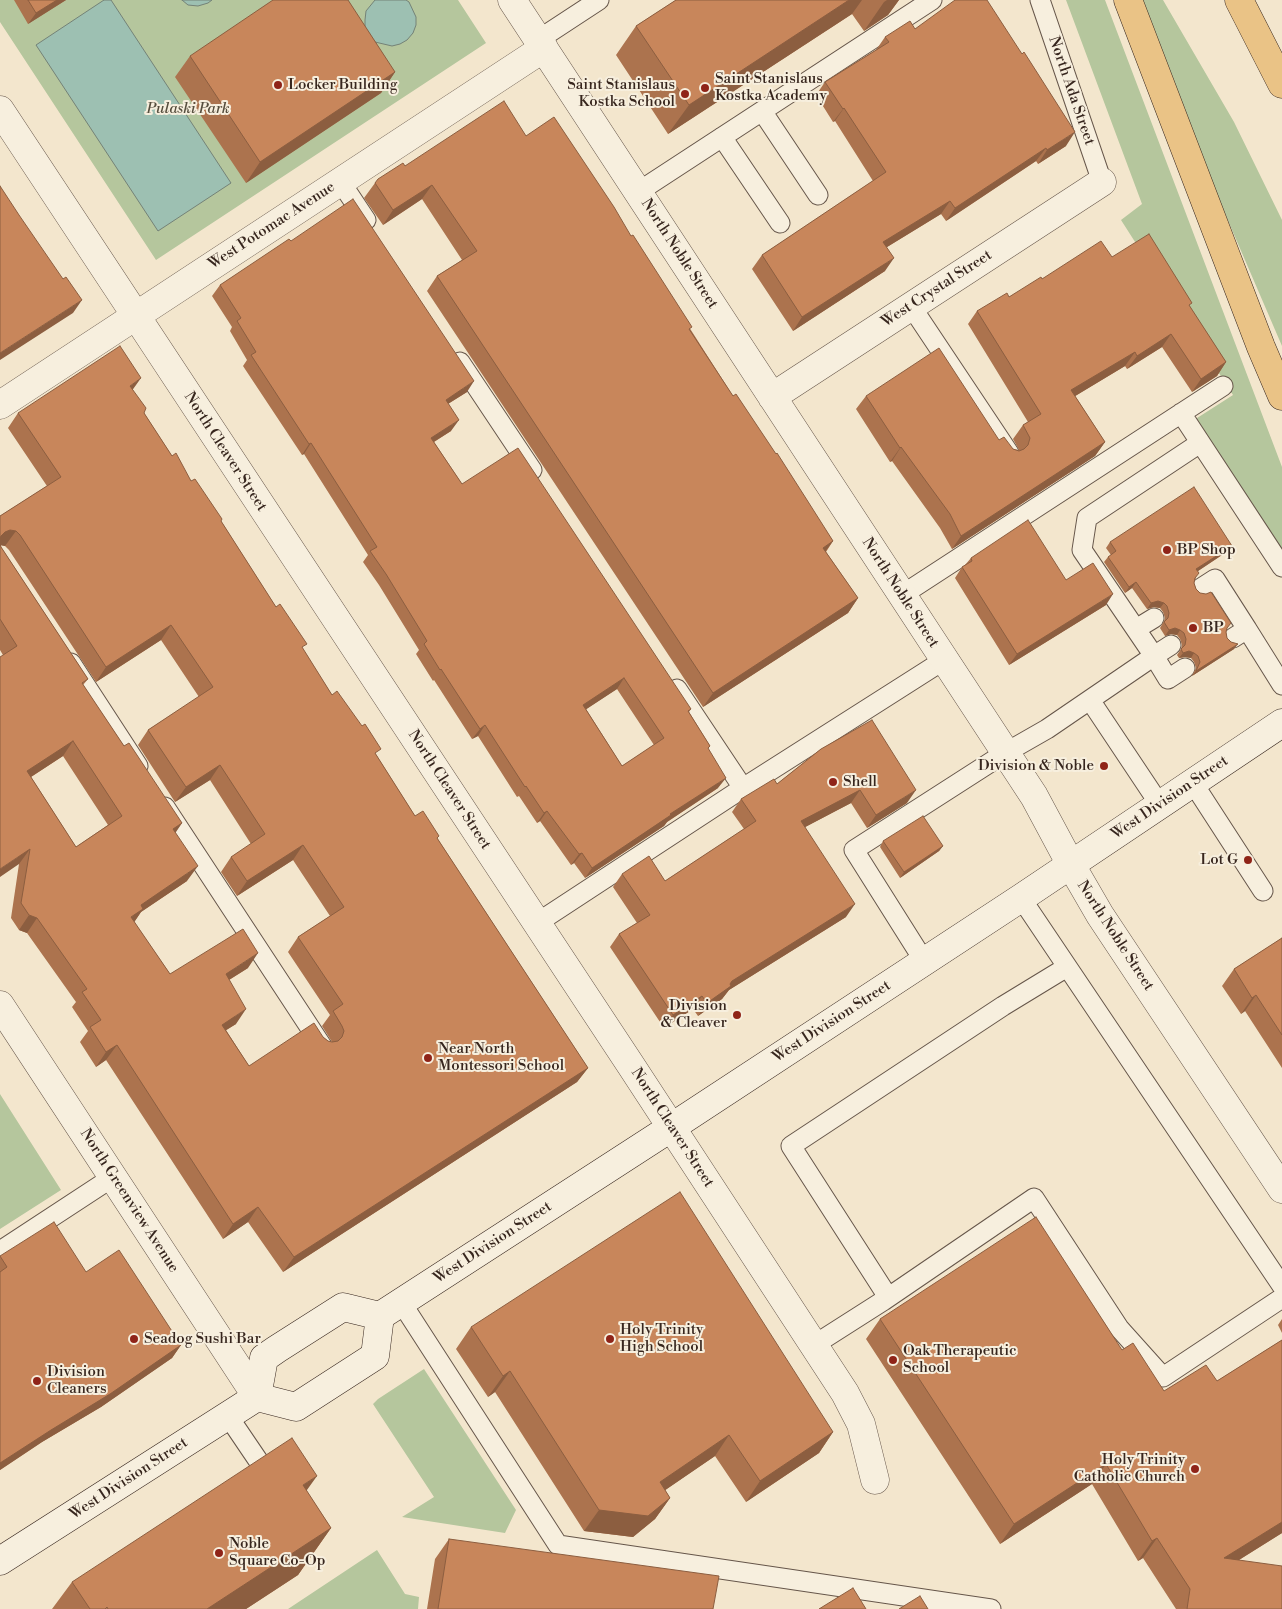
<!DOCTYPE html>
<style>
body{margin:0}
canvas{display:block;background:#f3e6cd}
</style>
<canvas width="1282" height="1609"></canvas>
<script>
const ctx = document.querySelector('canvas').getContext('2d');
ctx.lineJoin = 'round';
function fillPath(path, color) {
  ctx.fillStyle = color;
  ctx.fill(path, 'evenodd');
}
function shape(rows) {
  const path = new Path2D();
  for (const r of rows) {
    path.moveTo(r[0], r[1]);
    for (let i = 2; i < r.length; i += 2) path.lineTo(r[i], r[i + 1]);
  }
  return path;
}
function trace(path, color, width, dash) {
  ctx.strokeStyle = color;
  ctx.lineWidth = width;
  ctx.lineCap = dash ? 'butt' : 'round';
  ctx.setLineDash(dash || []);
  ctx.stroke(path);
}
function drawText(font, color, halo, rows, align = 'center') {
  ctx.font = font + ' "Libre Bodoni",serif';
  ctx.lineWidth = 4;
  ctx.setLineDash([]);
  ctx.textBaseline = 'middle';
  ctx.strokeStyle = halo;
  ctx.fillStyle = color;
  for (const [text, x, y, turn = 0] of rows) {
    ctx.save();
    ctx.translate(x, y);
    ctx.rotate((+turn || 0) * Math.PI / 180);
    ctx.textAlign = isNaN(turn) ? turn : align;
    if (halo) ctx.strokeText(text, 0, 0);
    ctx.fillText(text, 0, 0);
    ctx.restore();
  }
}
fillPath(shape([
 [0,0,458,0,486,43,156,260,0,22],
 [1066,0,1105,0,1282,467,1282,555,1194,420,1233,395,1121,220,1142,204],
 [1143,0,1163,0,1234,122,1282,220,1282,346,1220,202],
 [0,1094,61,1190,0,1229],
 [424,1369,516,1510,505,1533,402,1517,434,1497,373,1404,378,1399],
 [377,1550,405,1594,419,1597,418,1609,288,1609]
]), '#b5c69d');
const water = shape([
 [104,0,111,0,231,183,158,231,36,45,104,0],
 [182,0,212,0,208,3,198,6,188,5,182,0],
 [375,0,406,0,409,2,416,17,416,25,413,33,407,40,400,44,392,46,375,42,365,28,365,20,366,11,375,0]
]);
fillPath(water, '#9dc0b2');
trace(water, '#748277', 1);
const lane = shape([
 [1040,0,1102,182],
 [538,40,599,0],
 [762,111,818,195],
 [722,137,780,223],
 [340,181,366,220],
 [638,192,932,0],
 [911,306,1009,453],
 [460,362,532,470],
 [1181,413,1282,567],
 [1201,588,1215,579,1247,629],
 [902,595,1223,386],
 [1136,629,1154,618],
 [1233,638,1247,629,1282,685],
 [1171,645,1154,656,1168,679,1185,668],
 [71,663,138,766],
 [677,689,743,788],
 [1090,700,1160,805],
 [1193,783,1263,891],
 [165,807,322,1046],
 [1021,898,1282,1286],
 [537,923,743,788,944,660],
 [924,961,854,850,1005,753,1047,729,1154,656,1082,550,1087,518,1200,443],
 [0,1251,113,1177],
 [888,1297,791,1146,1003,1006,1067,967],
 [401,1302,558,1545,991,1609],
 [814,1345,883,1301,1034,1198,1119,1328,1163,1377,1282,1298],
 [228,1416,272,1481]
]);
const street = shape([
 [512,0,1034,796,1071,865,1100,915,1282,1189],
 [0,110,630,1064,845,1393,861,1424,875,1480],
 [772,397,1102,182],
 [0,405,544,48],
 [0,1005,257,1397]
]);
const secondary = shape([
 [257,1397,264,1358,277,1349,343,1307,380,1316,672,1127,1021,898,1282,723],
 [0,1561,257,1397,296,1407,375,1356,380,1316]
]);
const highway = shape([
 [1128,0,1261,347,1282,396],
 [1239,0,1282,84]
]);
trace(lane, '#66564a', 21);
trace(street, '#66564a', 29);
trace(secondary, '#37261e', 29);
trace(highway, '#37261e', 29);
trace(lane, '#f7efde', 19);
trace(street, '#f7efde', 28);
trace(secondary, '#f7efde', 28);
trace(highway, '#eac386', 28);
fillPath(shape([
 [14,0,66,0,28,24],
 [676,0,899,0,888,15,864,31,852,14,668,134,616,55,636,26],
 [915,29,1066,146,1038,164,1036,161,946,221,941,214,887,247,885,271,793,331,752,269,762,255,873,181,835,121,833,122,816,95,825,82,876,50,885,37],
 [190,56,395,72,381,93,246,183,175,77],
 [526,136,631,236,733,396,833,541,826,552,858,598,848,613,703,707,427,291,437,276,462,260,422,199,383,225,364,198,375,183,405,166],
 [291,241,467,392,448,404,451,431,434,442,462,484,691,709,689,712,710,746,708,749,718,788,667,822,664,826,585,878,574,863,571,865,540,821,537,823,519,796,517,797,478,736,472,739,434,680,433,681,416,654,419,650,379,585,363,562,368,555,304,454,302,455,243,366,247,360,230,331,232,327,212,296,220,285],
 [617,689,654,745,622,766,586,709],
 [1112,257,1189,306,1226,362,1217,376,1192,392,1162,347,1127,369,1125,366,1075,396,1105,442,1095,456,952,549,940,528,892,461,890,462,856,409,866,396,999,440,1013,449,1019,450,1013,439,1023,425,1028,422,968,324,977,311,1009,297,1042,279],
 [133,390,144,413,172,456,221,521,332,695,377,756,415,816,439,836,437,838,588,1068,577,1082,283,1272,248,1222,223,1239,106,1060,96,1067,80,1042,88,1031,72,1007,76,1002,27,933,19,930,11,918,19,864,3,655,0,650,0,516,47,486,8,428,18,413],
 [0,545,5,546,9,550,96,682,161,640,199,697,148,730,138,745,175,802,210,780,251,844,231,857,221,872,237,896,293,860,330,916,298,937,288,952,330,1015,322,1026,332,1042,328,1041,323,1037,249,1066,226,1030,236,1024,229,980,248,968,170,974,134,922,141,912,187,881,175,832,182,823,124,746,83,685,88,679,1,547],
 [63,756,108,825,76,847,31,777],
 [1110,542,1232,546,1228,551,1198,571,1194,583,1196,589,1226,629,1226,632,1227,638,1234,649,1192,676,1196,668,1194,662,1191,658,1185,657,1179,658,1177,655,1181,649,1182,645,1180,639,1177,635,1171,634,1165,636,1160,628,1164,621,1165,618,1163,612,1160,608,1154,607,1147,609,1132,588,1125,593,1104,562,1108,557,1111,555,1106,548],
 [971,558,1106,605,1009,665,955,578,962,567,965,565],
 [821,749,907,803,867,828,851,803,805,827,846,917,729,990,722,999,698,1016,693,1009,664,1028,610,947,619,934,637,923,613,887,622,874,665,881,744,829,732,812,741,799,777,784],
 [883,841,943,846,939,851,900,878,880,847],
 [1282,938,1282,1068,1245,1011,1241,1014,1222,986,1234,969],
 [0,1256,86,1272,181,1345,172,1358,101,1407,42,1442,0,1470],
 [880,1319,1122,1350,1164,1391,1217,1381,1282,1340,1282,1533,1239,1560,1282,1609,1176,1609,1143,1558,1138,1561,1092,1484,1000,1544,866,1339],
 [1282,1319,1282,1333,1278,1325],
 [471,1327,833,1432,819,1453,746,1502,715,1456,665,1490,670,1498,655,1519,633,1537,584,1531,495,1392,488,1397,456,1349],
 [306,1490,331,1528,298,1575,246,1609,52,1609,72,1582],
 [449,1539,713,1609,427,1609,435,1559]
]), '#ac734e');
fillPath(shape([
 [57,0,66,0,28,24,36,13],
 [849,0,862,0,852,14,668,134,689,105],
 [887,0,899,0,888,15,864,31,884,2],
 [395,72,381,93,246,183,260,162],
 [844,108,835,121,833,122,843,109],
 [1075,132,1066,146,1038,164,1047,150],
 [1046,148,1036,161,946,221,955,208],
 [432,185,422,199,383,225,393,210],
 [950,201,941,214,874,255,883,242],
 [894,258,885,271,793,331,802,317],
 [82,300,73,313,0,360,0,353],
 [1171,334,1162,347,1127,369,1137,356],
 [1135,352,1125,366,1062,404,1071,390],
 [1226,362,1217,376,1192,392,1201,379],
 [141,378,131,392,130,386],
 [474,381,467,392,438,410,446,400],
 [459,420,451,431,424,448,431,438],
 [1105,442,1095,456,952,549,961,536],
 [311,443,304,454,302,455,309,444],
 [901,447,892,461,890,462,900,448],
 [10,530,16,531,5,546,0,545,0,537,5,532],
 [833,541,822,556,823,548],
 [1232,546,1228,551,1192,575,1196,569],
 [1136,582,1132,588,1125,593,1129,587],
 [1113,594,1106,605,1009,665,1017,654],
 [858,598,848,613,703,707,713,693],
 [1158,601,1164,603,1160,608,1154,607,1147,609,1151,603],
 [171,625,161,640,96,682,106,667],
 [1175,628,1180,630,1177,635,1171,634,1165,636,1169,630],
 [1238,644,1234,649,1192,676,1196,671],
 [1189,651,1194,653,1191,658,1185,657,1179,658,1183,653],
 [624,678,617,689,576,716,583,705],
 [485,725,478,736,472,739,480,729],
 [73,741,63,756,17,786,27,771],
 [220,765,210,780,175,802,186,787],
 [726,778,718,788,667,822,664,826,585,878,592,868,670,814],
 [860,790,851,803,792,834,801,821],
 [916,790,907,803,867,828,876,815],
 [547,811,540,821,537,823,544,813],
 [182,823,172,838,173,829],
 [303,845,293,860,237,896,247,881],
 [943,846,939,851,900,878,904,872],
 [30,849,19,864,0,877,0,869],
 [582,853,574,863,571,865,579,854],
 [198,866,187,881,141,912,133,924,121,932,141,905],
 [855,904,846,917,729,990,722,999,698,1016,707,1003,732,981],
 [29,915,37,918,27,933,19,930],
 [258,953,248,968,216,988,226,974],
 [1256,995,1245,1011,1241,1014,1252,998],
 [702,996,693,1009,664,1028,673,1015],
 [246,1009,236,1024,212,1039,222,1025],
 [117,1045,106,1060,96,1067,106,1052],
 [588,1068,577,1082,283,1272,294,1257],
 [258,1207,248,1222,223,1239,233,1224],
 [181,1345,172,1358,101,1407,42,1442,0,1470,0,1463],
 [510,1371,495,1392,488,1397,503,1376],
 [833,1432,819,1453,746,1502,760,1481],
 [729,1435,715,1456,645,1504,660,1482],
 [1106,1464,1092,1484,1000,1544,1014,1524],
 [317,1476,284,1522,303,1485],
 [670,1498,655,1519,633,1537,584,1531,599,1510],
 [1282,1522,1282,1533,1210,1578,1224,1558],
 [331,1528,298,1575,246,1609,207,1609],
 [1157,1538,1143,1558,1138,1561,1152,1541]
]), '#8c5e40');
const building = shape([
 [28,0,57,0,36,13,28,0],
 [273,0,348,0,395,72,260,162,190,56,273,0],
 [676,0,849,0,689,105,636,26,676,0],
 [955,0,987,0,1022,54,1024,52,1075,132,1047,150,1046,148,955,208,950,201,883,242,894,258,802,317,762,255,886,172,844,108,843,109,825,82,889,42,885,37,910,21,915,29,955,0],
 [504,101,526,136,554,117,614,207,631,236,633,235,692,327,689,329,733,396,736,394,776,454,777,453,807,500,833,541,823,548,858,598,713,693,437,276,477,251,432,185,393,210,375,183,378,179,403,163,405,166,504,101],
 [0,186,19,215,63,279,66,277,82,300,0,353,0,186],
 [353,199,474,381,446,400,459,420,431,438,462,484,518,448,691,709,688,711,710,746,708,748,726,778,670,814,671,815,592,868,582,853,579,854,547,811,544,813,526,786,525,787,485,725,480,729,441,669,440,670,424,644,427,641,386,574,370,551,377,547,311,443,309,444,251,355,256,352,237,321,241,318,220,285,289,239,291,241,353,199],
 [624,678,664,738,622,766,583,705,624,678],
 [1149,234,1192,303,1189,305,1226,362,1201,379,1171,334,1137,356,1135,352,1071,390,1105,442,961,536,950,514,901,447,900,448,866,396,939,348,999,440,1004,437,1013,449,1019,451,1024,449,1028,445,1030,438,1023,425,1041,414,977,311,1007,293,1009,297,1041,277,1042,279,1101,241,1112,257,1149,234],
 [120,346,141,378,130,386,146,408,144,413,172,456,176,453,191,481,195,479,222,519,221,521,276,607,280,604,307,644,302,647,332,695,337,691,362,726,365,724,381,749,375,753,415,816,423,811,439,836,437,838,588,1068,294,1257,258,1207,233,1224,117,1045,106,1052,90,1027,101,1020,82,992,87,989,37,918,29,915,21,903,30,849,0,869,0,657,17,646,0,619,0,544,1,547,88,679,82,683,124,746,129,743,182,823,173,829,198,866,141,905,143,909,131,917,170,974,243,929,258,953,226,974,246,1009,222,1025,249,1066,314,1023,323,1037,328,1041,332,1042,338,1041,342,1037,344,1031,342,1026,333,1011,343,1004,298,937,344,907,303,845,247,881,231,857,265,834,220,765,186,787,148,730,213,687,171,625,106,667,20,535,16,531,10,530,5,532,1,536,0,538,0,516,61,477,18,413,120,346],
 [73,741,122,816,76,847,27,771,73,741],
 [1194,487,1232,546,1196,569,1199,573,1195,578,1194,583,1196,589,1200,593,1206,594,1211,592,1231,623,1227,628,1226,632,1227,638,1231,642,1238,644,1196,671,1200,662,1198,656,1194,653,1189,651,1183,653,1181,649,1185,645,1186,639,1184,633,1180,630,1175,628,1169,630,1164,622,1168,618,1169,613,1167,606,1164,603,1158,601,1151,603,1136,582,1129,587,1108,557,1116,551,1110,542,1194,487],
 [1028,520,1066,580,1093,563,1113,594,1017,654,962,567,972,561,971,558,1028,520],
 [872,720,916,790,876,815,860,790,801,821,855,904,732,981,730,984,731,986,707,1003,702,996,673,1015,619,934,650,915,622,874,649,856,665,881,756,821,741,799,774,779,777,784,821,749,872,720],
 [923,816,943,846,904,872,883,841,923,816],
 [1282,938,1282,1035,1256,995,1252,998,1234,969,1282,938],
 [680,1192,833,1432,760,1481,729,1435,660,1482,670,1498,648,1516,599,1510,510,1371,503,1376,471,1327,680,1192],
 [1036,1217,1122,1350,1133,1343,1164,1391,1206,1365,1217,1381,1282,1340,1282,1522,1224,1558,1282,1566,1282,1609,1187,1609,1190,1589,1157,1538,1152,1541,1106,1464,1014,1524,880,1319,1036,1217],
 [54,1222,86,1272,119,1250,181,1345,110,1394,51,1430,0,1463,0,1272,7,1267,0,1256,54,1222],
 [292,1438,317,1476,303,1485,331,1528,207,1609,108,1609,107,1607,105,1609,90,1609,72,1582,292,1438],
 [449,1539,719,1576,713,1609,438,1609,449,1539],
 [853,1588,866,1609,819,1609,853,1588],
 [920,1596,928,1609,899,1609,920,1596]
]);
fillPath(building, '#c8865b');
trace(building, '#8c5e40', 1);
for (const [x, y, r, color] of [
 [278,85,5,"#8f2418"],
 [705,88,5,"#8f2418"],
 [685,94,5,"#8f2418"],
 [1167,550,5,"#8f2418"],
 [1193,628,5,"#8f2418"],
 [1104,766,5,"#8f2418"],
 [833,782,5,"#8f2418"],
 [1248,860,5,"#8f2418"],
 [737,1015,5,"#8f2418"],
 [428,1058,5,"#8f2418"],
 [134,1339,5,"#8f2418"],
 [610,1339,5,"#8f2418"],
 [893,1360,5,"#8f2418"],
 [37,1381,5,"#8f2418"],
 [1195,1469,5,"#8f2418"],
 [219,1553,5,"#8f2418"]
]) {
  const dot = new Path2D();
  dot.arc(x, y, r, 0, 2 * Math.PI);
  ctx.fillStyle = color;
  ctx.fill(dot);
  trace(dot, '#f7efde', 2);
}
drawText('15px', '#37261e', '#f7efde', [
 ["Saint Stanislaus",715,79],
 ["Kostka Academy",715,96],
 ["Locker Building",288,85],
 ["Saint Stanislaus",675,85,"right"],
 ["Kostka School",675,102,"right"],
 ["BP Shop",1177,550],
 ["BP",1203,628],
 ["Division & Noble",1094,766,"right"],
 ["Shell",843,782],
 ["Lot G",1238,860,"right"],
 ["Division",727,1006,"right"],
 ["& Cleaver",727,1023,"right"],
 ["Near North",438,1049],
 ["Montessori School",438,1066],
 ["Holy Trinity",620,1330],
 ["High School",620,1347],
 ["Seadog Sushi Bar",144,1339],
 ["Oak Therapeutic",903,1351],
 ["School",903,1368],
 ["Division",47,1372],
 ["Cleaners",47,1389],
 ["Holy Trinity",1185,1460,"right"],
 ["Catholic Church",1185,1477,"right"],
 ["Noble",229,1544],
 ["Square Co-Op",229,1561]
], 'left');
drawText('15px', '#37261e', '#f7efde', [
 ["North Ada Street",1071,91,71],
 ["West Potomac Avenue",272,226,-33],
 ["North Noble Street",679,254,57],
 ["West Crystal Street",937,289,-33],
 ["North Cleaver Street",225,452,57],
 ["North Noble Street",900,593,57],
 ["North Cleaver Street",449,790,57],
 ["West Division Street",1170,798,-34],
 ["North Noble Street",1115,936,57],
 ["West Division Street",832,1022,-33],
 ["North Cleaver Street",672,1128,57],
 ["North Greenview Avenue",129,1201,57],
 ["West Division Street",493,1243,-33],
 ["West Division Street",129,1479,-33]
]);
drawText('italic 15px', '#564e3e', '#f7efde', [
 ["Pulaski Park",188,109]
]);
</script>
